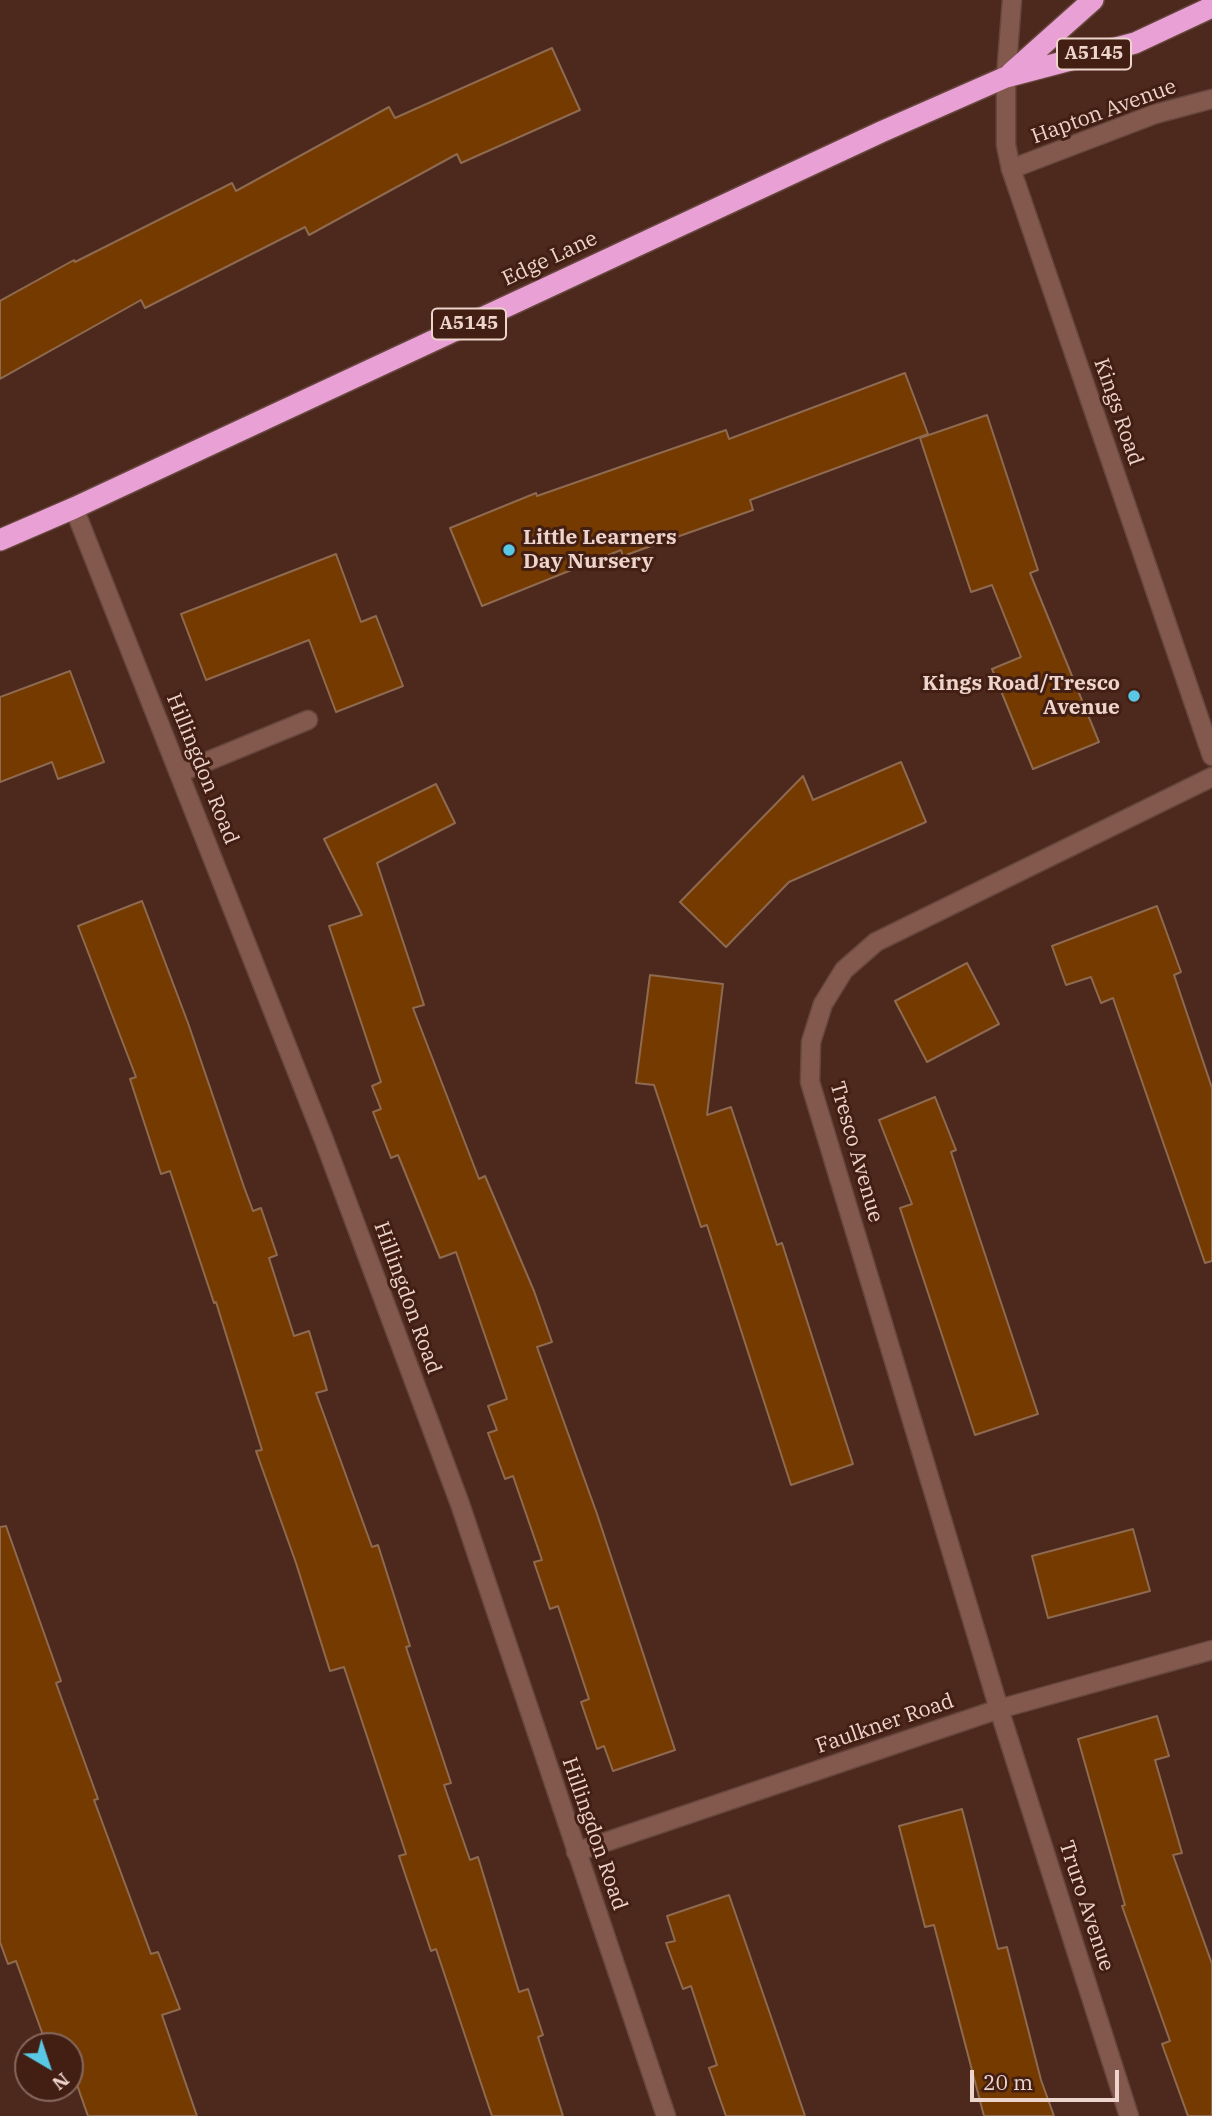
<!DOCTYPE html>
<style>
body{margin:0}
#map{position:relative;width:1212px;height:2116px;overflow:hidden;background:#4d281d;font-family:"IBM Plex Serif",serif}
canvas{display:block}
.north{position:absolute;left:14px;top:2032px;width:70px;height:70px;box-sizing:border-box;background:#421e13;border:2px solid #86675d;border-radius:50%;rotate:141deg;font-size:19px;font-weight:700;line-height:28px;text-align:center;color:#edd4cc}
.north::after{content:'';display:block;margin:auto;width:24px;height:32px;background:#59c8e5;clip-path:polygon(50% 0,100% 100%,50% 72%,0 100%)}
.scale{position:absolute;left:970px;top:2070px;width:149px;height:32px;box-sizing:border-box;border:4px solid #edd4cc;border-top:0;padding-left:9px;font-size:21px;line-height:24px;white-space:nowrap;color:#edd4cc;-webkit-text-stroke:5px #421e13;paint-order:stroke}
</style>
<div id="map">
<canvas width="1212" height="2116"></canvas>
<div class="north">N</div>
<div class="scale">20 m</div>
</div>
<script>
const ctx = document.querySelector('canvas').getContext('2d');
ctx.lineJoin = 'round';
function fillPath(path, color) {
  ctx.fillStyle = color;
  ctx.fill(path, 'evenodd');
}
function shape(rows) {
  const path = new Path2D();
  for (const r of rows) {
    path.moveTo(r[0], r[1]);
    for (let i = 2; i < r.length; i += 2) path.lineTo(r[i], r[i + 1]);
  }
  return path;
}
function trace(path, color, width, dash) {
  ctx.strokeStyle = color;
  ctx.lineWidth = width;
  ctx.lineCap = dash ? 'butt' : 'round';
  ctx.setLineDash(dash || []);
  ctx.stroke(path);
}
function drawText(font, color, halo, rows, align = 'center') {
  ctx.font = font + ' "IBM Plex Serif",serif';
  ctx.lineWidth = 6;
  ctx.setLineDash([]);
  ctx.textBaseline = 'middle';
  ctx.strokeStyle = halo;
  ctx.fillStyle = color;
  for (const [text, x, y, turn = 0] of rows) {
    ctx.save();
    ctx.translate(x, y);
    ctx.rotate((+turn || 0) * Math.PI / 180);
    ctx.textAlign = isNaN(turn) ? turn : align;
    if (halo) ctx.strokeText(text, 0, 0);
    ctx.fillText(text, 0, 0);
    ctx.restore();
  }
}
const building = shape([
 [552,48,580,110,461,163,457,154,309,235,305,227,145,308,141,300,0,379,0,301,74,260,75,262,232,183,236,191,389,107,395,118,552,48],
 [905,373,928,434,750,500,753,510,623,556,621,550,482,606,450,528,536,493,537,496,726,430,729,439,905,373],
 [987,415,1038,570,1030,573,1099,742,1033,769,992,669,1021,657,992,585,971,592,920,438,987,415],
 [336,554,361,622,376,616,403,686,336,712,309,640,206,680,181,614,336,554],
 [70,671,104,762,58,779,52,762,0,782,0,697,70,671],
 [901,762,926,822,789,882,726,947,680,902,803,776,813,800,901,762],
 [436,784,455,823,377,863,424,1005,413,1008,479,1179,485,1176,534,1291,552,1342,537,1347,597,1514,675,1750,613,1771,604,1746,597,1749,581,1702,589,1699,558,1606,550,1609,534,1562,542,1560,513,1476,505,1479,488,1433,497,1430,488,1406,507,1399,456,1252,440,1258,398,1155,391,1158,373,1112,381,1109,372,1086,381,1082,329,926,362,915,324,839,436,784],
 [142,901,188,1023,244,1187,253,1211,261,1208,277,1255,269,1258,294,1336,309,1331,327,1390,316,1393,372,1547,378,1545,410,1646,406,1647,451,1783,444,1785,470,1860,478,1857,519,1992,528,1989,543,2035,538,2037,563,2116,492,2116,436,1949,431,1951,399,1856,406,1854,344,1667,330,1671,296,1563,256,1451,262,1450,216,1302,214,1303,170,1171,161,1174,130,1079,136,1077,78,926,142,901],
 [1157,906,1181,972,1174,975,1212,1088,1212,1261,1205,1263,1113,998,1101,1003,1091,977,1066,985,1052,946,1157,906],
 [967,963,999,1024,927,1062,895,1001,967,963],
 [650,975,723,984,707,1115,731,1107,777,1245,782,1243,853,1464,791,1485,707,1225,701,1227,654,1085,636,1083,650,975],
 [935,1097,956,1150,951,1152,1038,1414,975,1435,900,1208,912,1204,879,1120,935,1097],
 [6,1526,61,1681,56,1683,98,1799,94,1800,151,1954,158,1952,180,2009,162,2015,197,2116,88,2116,70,2065,70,2046,47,2046,16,1961,8,1964,0,1942,0,1527,6,1526],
 [1133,1529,1150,1591,1048,1618,1032,1556,1133,1529],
 [1157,1716,1169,1756,1155,1760,1182,1853,1173,1855,1212,1964,1212,2116,1188,2116,1162,2044,1170,2041,1122,1906,1125,1905,1078,1739,1157,1716],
 [962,1809,998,1949,1007,1947,1041,2080,1054,2116,984,2116,934,1925,925,1927,899,1826,962,1809],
 [729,1895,788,2066,805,2116,726,2116,709,2068,717,2065,691,1986,683,1989,666,1943,675,1941,667,1916,729,1895]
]);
fillPath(building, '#743a00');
trace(building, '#8e6a50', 2);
const lane = shape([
 [179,773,308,720]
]);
const street = shape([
 [1006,77,1012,0],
 [1011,169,1155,114,1212,99],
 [74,508,324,1140,460,1504,666,2116],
 [576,1852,999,1709,1212,1650],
 [1129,2116,999,1709,810,1082,811,1042,823,1004,844,970,876,942,1212,777]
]);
const secondary = shape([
 [1006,77,1006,145,1011,169,1212,756]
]);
const highway = shape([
 [1011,73,1093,0],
 [0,540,74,508,881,132,1006,77,1135,43,1212,7]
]);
trace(lane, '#66463d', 21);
trace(street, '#66463d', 21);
trace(secondary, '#66463d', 21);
trace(highway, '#66463d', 24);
trace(lane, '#83594d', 18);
trace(street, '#83594d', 18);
trace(secondary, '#83594d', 18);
trace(highway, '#e9a0d5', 21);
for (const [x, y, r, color] of [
 [509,550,7,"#59c8e5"],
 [1134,696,7,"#59c8e5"]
]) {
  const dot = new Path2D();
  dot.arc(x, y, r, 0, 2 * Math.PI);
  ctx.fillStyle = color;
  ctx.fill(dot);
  trace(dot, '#421e13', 2.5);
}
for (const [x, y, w] of [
 [1094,54,74],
 [469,324,74]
]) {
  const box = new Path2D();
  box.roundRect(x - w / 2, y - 15.5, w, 31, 5);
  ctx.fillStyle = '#421e13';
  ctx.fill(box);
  trace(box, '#edd4cc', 2);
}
drawText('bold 19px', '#edd4cc', null, [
 ["A5145",1094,54],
 ["A5145",469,324]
]);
drawText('21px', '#edd4cc', '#421e13', [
 ["Hapton Avenue",1104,112,-20],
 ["Edge Lane",550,259,-25],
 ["Kings Road",1118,412,71],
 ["Hillingdon Road",202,769,68],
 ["Tresco Avenue",856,1152,74],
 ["Hillingdon Road",407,1298,70],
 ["Faulkner Road",885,1724,-19],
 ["Hillingdon Road",594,1834,71],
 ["Truro Avenue",1086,1906,72]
]);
drawText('bold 21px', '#edd4cc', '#421e13', [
 ["Little Learners",523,538],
 ["Day Nursery",523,562],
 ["Kings Road/Tresco",1120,684,"right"],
 ["Avenue",1120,708,"right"]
], 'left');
</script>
